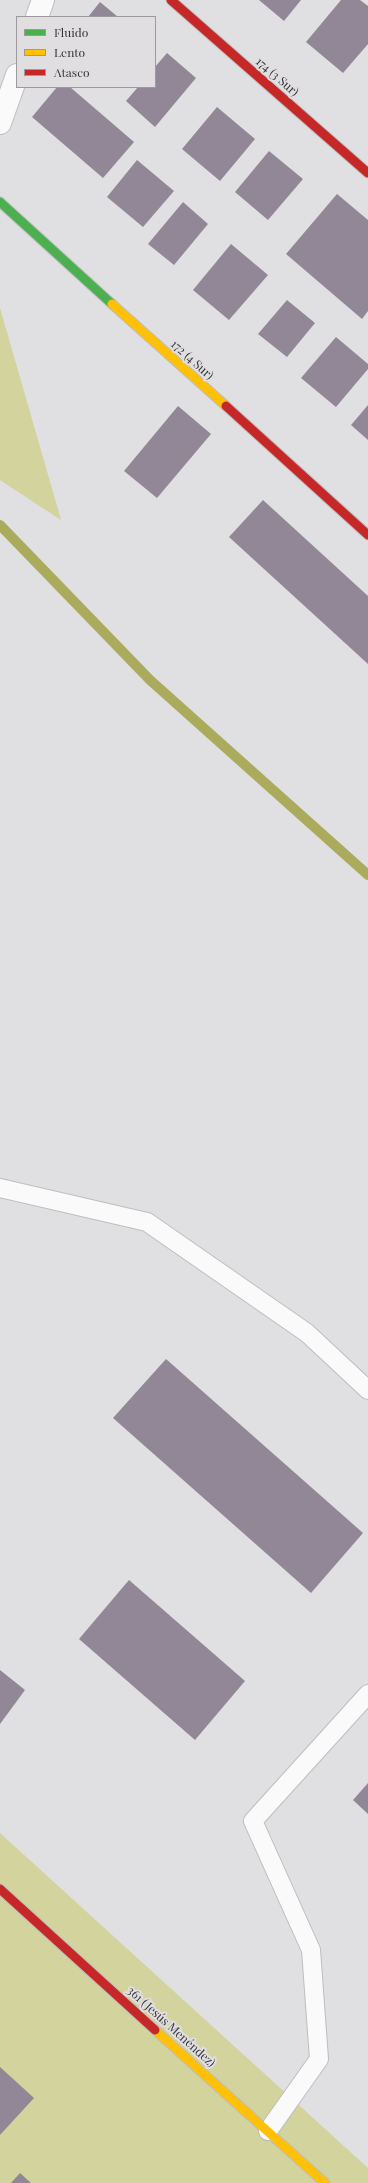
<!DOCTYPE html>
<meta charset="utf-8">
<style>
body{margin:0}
#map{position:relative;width:368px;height:2183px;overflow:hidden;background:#e0dfe1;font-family:"Playfair Display",serif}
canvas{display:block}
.legend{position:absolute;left:16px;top:16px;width:140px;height:72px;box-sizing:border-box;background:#e1dee2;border:1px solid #9d9a9d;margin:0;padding:5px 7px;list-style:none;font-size:12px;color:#363536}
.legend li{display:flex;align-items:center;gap:8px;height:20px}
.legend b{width:20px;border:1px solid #9d9a9d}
</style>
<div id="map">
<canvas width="368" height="2183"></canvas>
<ul class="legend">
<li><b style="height:5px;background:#4caf50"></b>Fluido</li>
<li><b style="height:5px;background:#ffc107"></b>Lento</li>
<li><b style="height:5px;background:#c62828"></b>Atasco</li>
</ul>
</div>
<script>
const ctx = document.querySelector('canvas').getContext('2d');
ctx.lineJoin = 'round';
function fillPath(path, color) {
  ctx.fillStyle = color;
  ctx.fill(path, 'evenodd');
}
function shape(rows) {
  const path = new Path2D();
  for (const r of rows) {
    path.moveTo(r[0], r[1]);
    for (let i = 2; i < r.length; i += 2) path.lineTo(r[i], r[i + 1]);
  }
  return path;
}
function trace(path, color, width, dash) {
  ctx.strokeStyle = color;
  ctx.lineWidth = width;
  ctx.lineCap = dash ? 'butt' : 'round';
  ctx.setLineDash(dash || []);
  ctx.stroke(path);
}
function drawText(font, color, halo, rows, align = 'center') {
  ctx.font = font + ' "Playfair Display",serif';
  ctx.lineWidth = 4;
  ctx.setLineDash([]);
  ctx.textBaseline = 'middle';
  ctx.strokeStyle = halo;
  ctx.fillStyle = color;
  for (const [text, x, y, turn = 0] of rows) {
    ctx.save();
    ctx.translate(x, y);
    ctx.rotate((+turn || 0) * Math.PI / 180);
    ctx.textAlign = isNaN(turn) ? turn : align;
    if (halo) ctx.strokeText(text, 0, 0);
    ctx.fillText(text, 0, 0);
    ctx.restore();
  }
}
fillPath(shape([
 [0,308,61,520,0,480],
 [0,1833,368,2168,368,2183,0,2183]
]), '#d2d39d');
trace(shape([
 [0,525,150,680,368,875]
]), '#aaab5c', 10);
fillPath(shape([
 [259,0,301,0,284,21],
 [341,0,360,0,368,6,368,44,343,73,306,42],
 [100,2,118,17,88,17],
 [167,53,196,78,155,127,126,101,138,87,155,87,155,67],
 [57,87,70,87,134,142,103,178,32,117],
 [217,107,255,139,220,181,182,149],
 [269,151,303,179,268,220,235,192],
 [137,160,174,191,143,227,107,197],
 [337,194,368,220,368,311,362,319,286,254],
 [183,202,208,224,174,265,148,244],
 [231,244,268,275,229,320,193,290],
 [287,300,315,323,287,357,258,334],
 [336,337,368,364,368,369,336,407,301,378],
 [368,405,368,440,351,425],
 [178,406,211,434,157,498,124,471],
 [263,500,368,596,368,664,229,537],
 [166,1359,363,1533,311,1593,113,1418],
 [129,1580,245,1681,195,1740,79,1639],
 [0,1670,25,1690,0,1724],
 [368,1783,368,1814,353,1800],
 [0,2067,34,2098,0,2135],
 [20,2173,31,2183,11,2183]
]), '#928796');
const lane = shape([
 [0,1188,147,1222,307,1333,368,1390],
 [268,2131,319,2059,311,1950,253,1821,368,1694]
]);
const street = shape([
 [37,17,43,0],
 [0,123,17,75]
]);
const fast = shape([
 [0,202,112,304]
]);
const slow = shape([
 [112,304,226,406],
 [155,2030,325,2183]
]);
const jam = shape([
 [171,0,368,173],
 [226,406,368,535],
 [0,1889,155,2030]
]);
trace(lane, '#bebdbf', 20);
trace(street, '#bebdbf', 24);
trace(fast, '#bebdbf', 11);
trace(slow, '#bebdbf', 11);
trace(jam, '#bebdbf', 11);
trace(lane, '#fafafa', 18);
trace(street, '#fafafa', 22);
trace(fast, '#4caf50', 9);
trace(slow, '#ffc107', 9);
trace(jam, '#c62828', 9);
drawText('12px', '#363536', '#e1dee2', [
 ["174 (3 Sur)",277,77,41],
 ["172 (4 Sur)",192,360,42],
 ["361 (Jesús Menéndez)",171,2027,42]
]);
</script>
